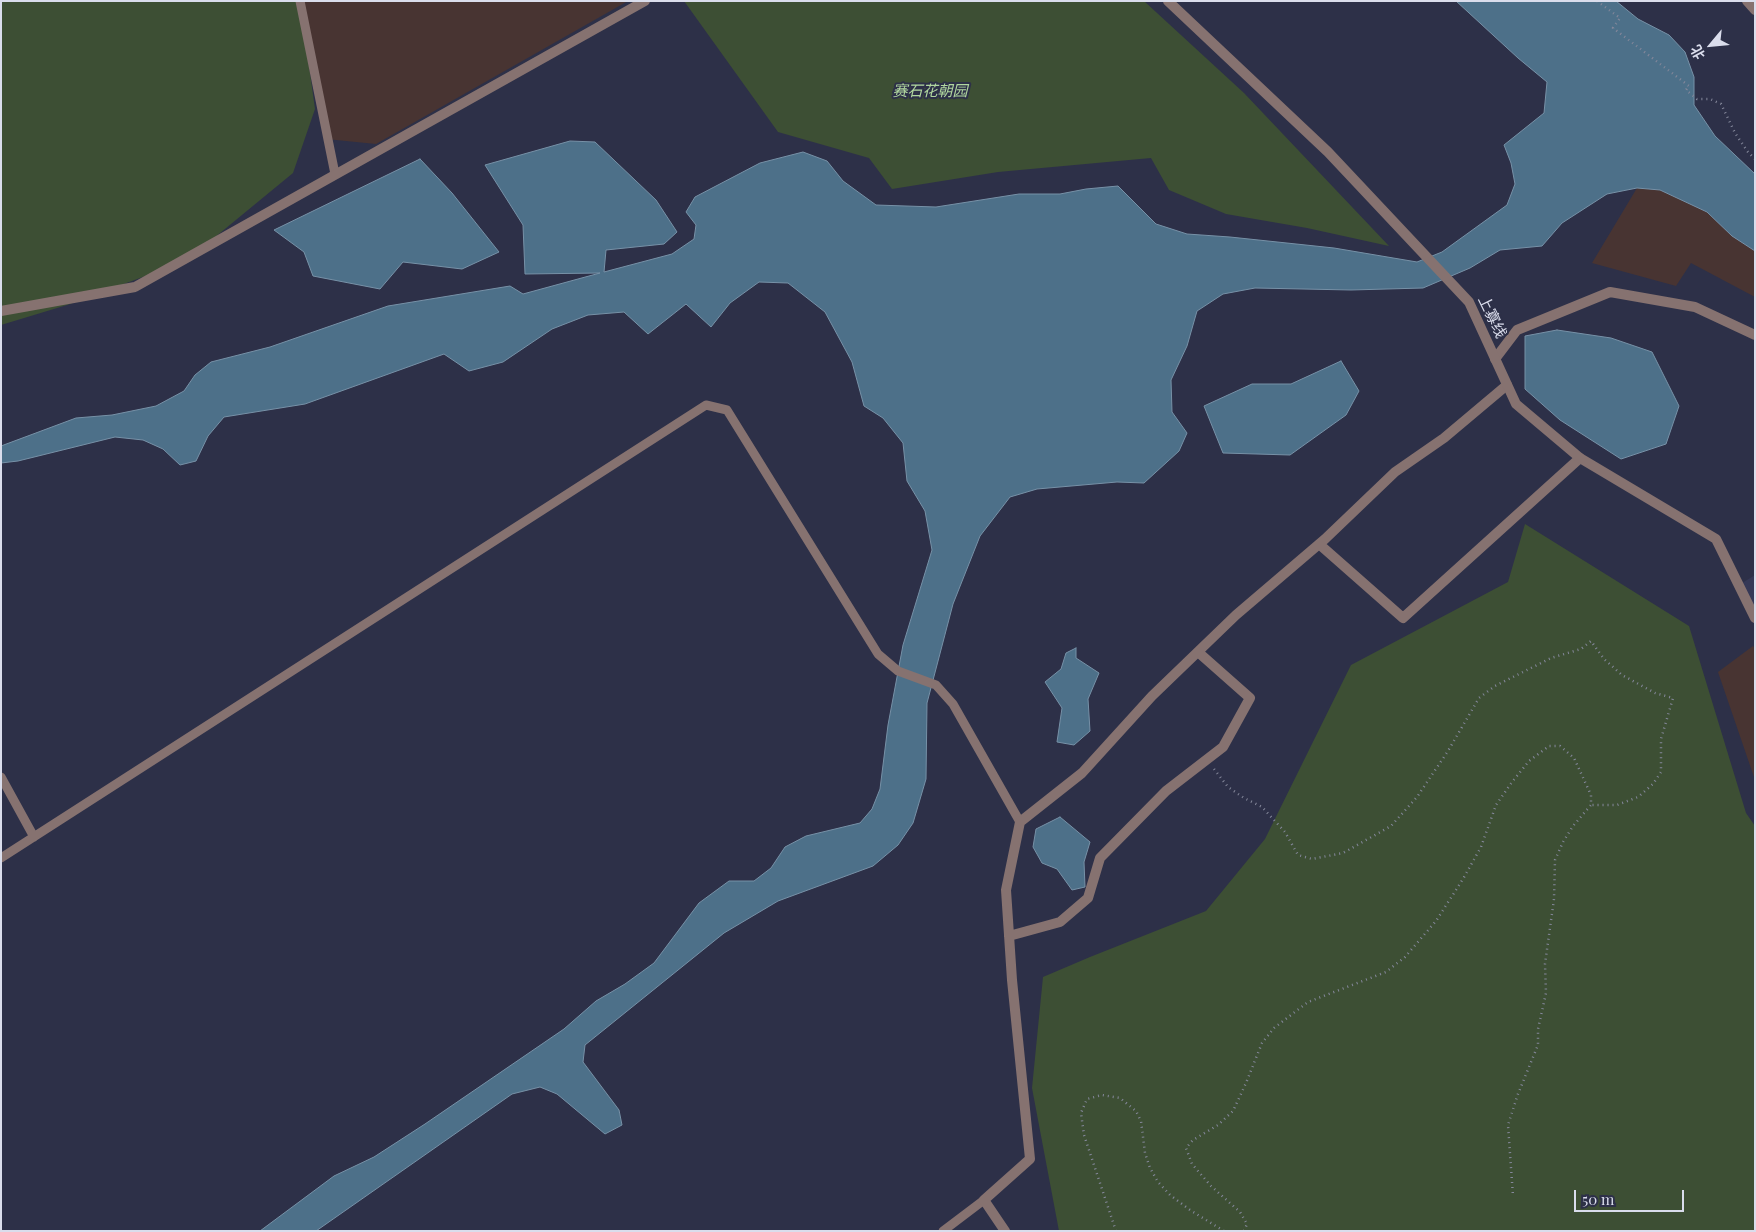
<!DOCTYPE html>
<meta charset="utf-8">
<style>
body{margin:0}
#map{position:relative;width:1756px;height:1232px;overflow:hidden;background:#2d3048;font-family:"Playfair Display","Noto Sans SC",serif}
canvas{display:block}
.frame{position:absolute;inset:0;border:2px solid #daddec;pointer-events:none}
.north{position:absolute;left:1686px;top:20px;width:50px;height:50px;-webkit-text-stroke:4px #2d3048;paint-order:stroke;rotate:242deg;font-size:14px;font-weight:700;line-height:20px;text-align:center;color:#daddec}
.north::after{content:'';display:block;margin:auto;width:18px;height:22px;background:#daddec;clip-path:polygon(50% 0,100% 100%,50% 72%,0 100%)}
.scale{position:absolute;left:1574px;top:1190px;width:110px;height:22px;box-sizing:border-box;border:2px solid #daddec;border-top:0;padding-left:6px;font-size:15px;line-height:18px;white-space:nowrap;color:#daddec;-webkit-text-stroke:4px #2d3048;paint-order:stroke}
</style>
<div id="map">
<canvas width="1756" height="1232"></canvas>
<div class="frame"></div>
<div class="north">北</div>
<div class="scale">50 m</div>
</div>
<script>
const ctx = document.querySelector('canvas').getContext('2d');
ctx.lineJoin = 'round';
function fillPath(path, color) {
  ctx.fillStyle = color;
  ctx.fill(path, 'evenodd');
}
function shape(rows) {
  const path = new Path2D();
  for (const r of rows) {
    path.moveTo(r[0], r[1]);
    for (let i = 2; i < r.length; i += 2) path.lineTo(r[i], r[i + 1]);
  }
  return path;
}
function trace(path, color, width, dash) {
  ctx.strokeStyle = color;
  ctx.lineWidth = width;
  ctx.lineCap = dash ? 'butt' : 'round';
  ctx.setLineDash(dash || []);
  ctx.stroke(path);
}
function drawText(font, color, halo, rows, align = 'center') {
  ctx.font = font + ' "Playfair Display","Noto Sans SC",serif';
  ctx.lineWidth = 4;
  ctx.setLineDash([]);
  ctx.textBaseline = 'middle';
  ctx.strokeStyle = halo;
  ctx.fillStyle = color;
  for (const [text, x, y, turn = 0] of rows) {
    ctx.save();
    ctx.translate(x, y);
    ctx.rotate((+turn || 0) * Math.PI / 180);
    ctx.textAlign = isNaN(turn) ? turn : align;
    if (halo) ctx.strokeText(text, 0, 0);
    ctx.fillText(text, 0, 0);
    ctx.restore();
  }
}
fillPath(shape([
 [302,1,628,1,376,144,326,139],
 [1637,188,1660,190,1707,212,1732,236,1755,251,1755,297,1691,263,1676,286,1592,263],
 [1753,646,1755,649,1755,780,1718,672]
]), '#483432');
fillPath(shape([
 [1755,575,1755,611,1739,585]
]), '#353856');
fillPath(shape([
 [1,1,300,1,315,109,293,173,186,261,67,305,1,325],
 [684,1,1144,1,1244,93,1389,246,1307,228,1226,214,1169,190,1151,158,998,172,892,189,869,158,778,132],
 [1525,524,1689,626,1746,813,1755,826,1755,1231,1059,1231,1032,1088,1043,977,1090,957,1206,911,1265,839,1351,665,1508,582]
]), '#3d4f34');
const water = shape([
 [1456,1,1616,1,1638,19,1669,35,1685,52,1694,77,1694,105,1715,136,1755,174,1755,251,1732,236,1707,212,1660,190,1637,188,1607,194,1562,223,1542,246,1500,250,1470,268,1423,288,1351,290,1255,288,1223,294,1197,311,1187,346,1171,380,1172,412,1187,433,1179,451,1144,483,1117,482,1037,489,1010,497,980,536,953,604,927,703,926,779,913,823,898,845,873,866,778,901,724,933,585,1045,583,1062,619,1110,622,1125,605,1134,557,1094,540,1087,512,1094,316,1231,260,1231,334,1176,374,1157,425,1124,564,1029,596,1001,625,984,654,963,699,903,729,881,754,881,771,868,785,847,806,836,860,823,872,809,880,789,888,725,903,645,932,550,925,511,907,481,903,443,883,418,864,406,852,362,825,312,788,283,759,282,730,303,711,327,686,304,648,334,624,312,588,315,552,329,503,362,469,371,444,354,305,404,224,417,208,436,196,461,180,465,163,449,143,440,115,437,18,461,1,463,1,446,76,418,112,415,156,406,184,391,195,375,211,362,270,347,388,306,510,286,523,294,600,273,525,274,523,225,485,165,570,141,595,142,656,200,677,232,664,244,606,250,604,272,672,254,694,239,696,225,686,212,695,197,760,163,803,152,827,161,843,181,876,205,936,207,1019,194,1060,194,1086,189,1118,186,1156,224,1187,234,1230,237,1334,248,1417,262,1442,252,1507,205,1515,184,1511,163,1504,145,1544,113,1547,82,1518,58,1456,1],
 [420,159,452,193,499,252,462,269,403,262,380,289,313,276,304,252,274,230,420,159],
 [1557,330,1611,338,1652,352,1679,406,1666,444,1621,459,1560,420,1525,389,1525,336,1557,330],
 [1341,361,1359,391,1346,415,1290,455,1223,453,1204,406,1252,384,1291,384,1341,361],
 [1076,648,1076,658,1099,673,1088,699,1090,731,1074,745,1057,742,1062,708,1045,682,1061,669,1066,653,1076,648],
 [1060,817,1090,842,1084,862,1085,887,1072,890,1057,869,1042,863,1033,847,1036,829,1060,817]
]);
fillPath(water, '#4d7089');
trace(water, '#7791a7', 1);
trace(shape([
 [1597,1,1620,18,1613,28,1689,86,1686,90,1697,99,1710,99,1721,104,1735,133,1748,152,1755,159],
 [1214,769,1228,787,1244,798,1262,807,1285,832,1298,855,1312,859,1343,853,1391,826,1417,797,1448,751,1479,698,1495,686,1551,658,1581,649,1591,641,1604,659,1622,675,1655,693,1673,698,1661,739,1661,772,1653,784,1638,797,1617,805,1591,805],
 [1116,1231,1084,1135,1081,1113,1087,1099,1102,1095,1120,1098,1136,1111,1141,1121,1145,1153,1150,1168,1158,1182,1170,1195,1190,1210,1224,1231],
 [1244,1231,1247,1224,1240,1212,1211,1186,1192,1164,1186,1148,1193,1140,1218,1125,1233,1111,1246,1083,1262,1043,1274,1028,1308,1002,1386,972,1405,957,1436,921,1463,879,1481,847,1496,805,1512,782,1529,761,1549,746,1560,746,1574,758,1591,795,1591,805,1573,826,1563,842,1555,860,1554,899,1545,964,1546,993,1538,1029,1538,1045,1518,1094,1508,1125,1513,1196]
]), '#85889b', 2.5, [1, 4]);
trace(shape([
 [300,1,335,174],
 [1,777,34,837],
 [1,858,706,405,727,410,878,654,898,671,936,685,953,704,1020,822],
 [943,1231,984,1200]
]), '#867270', 9);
trace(shape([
 [1747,1,1755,10],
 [1,311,135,287,645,1],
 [1495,359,1517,330,1610,292,1695,307,1755,335],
 [1319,544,1403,618,1580,458],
 [1009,936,1060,922,1088,898,1100,858,1166,791,1223,747,1250,698,1198,652],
 [1005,1231,984,1200,1030,1159,1012,980,1006,890,1020,822,1082,773,1152,696,1236,615,1325,539,1395,472,1444,438,1507,385]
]), '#867270', 10);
trace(shape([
 [1168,1,1328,152,1469,302,1516,404,1580,458,1716,539,1755,618]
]), '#867270', 10);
drawText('italic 15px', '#b0d69e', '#2d3048', [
 ["赛石花朝园",930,91]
]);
drawText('15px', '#daddec', '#2d3048', [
 ["上寡线",1492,317,64]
]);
</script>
